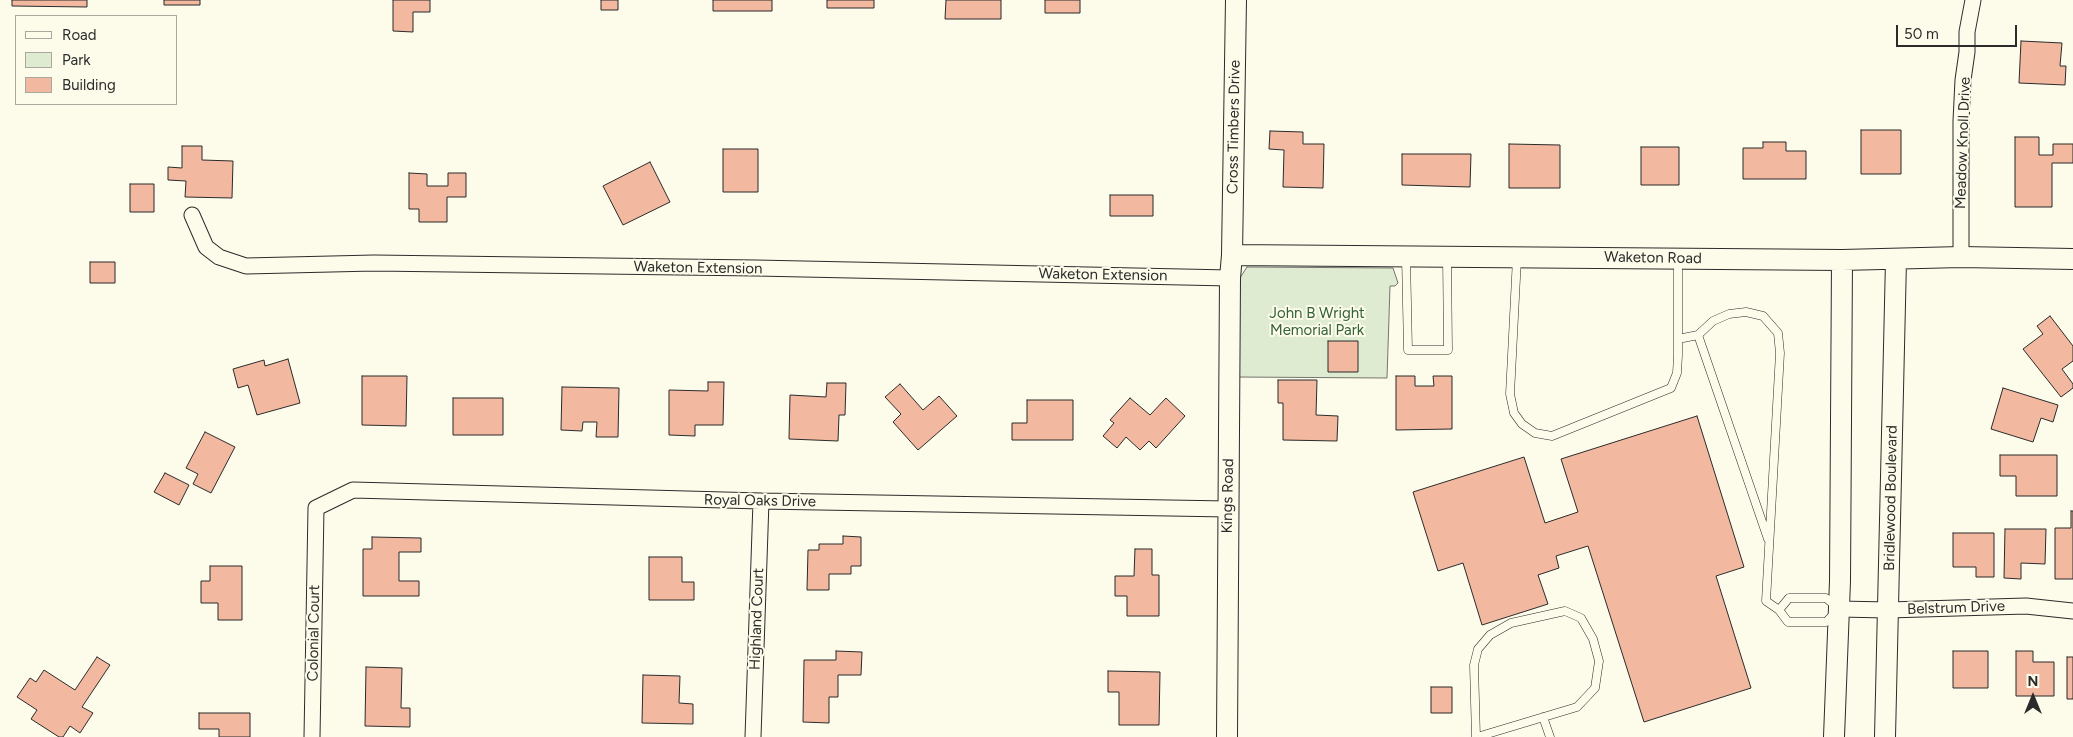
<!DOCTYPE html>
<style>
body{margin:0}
#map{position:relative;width:2073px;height:737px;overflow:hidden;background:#fdfbea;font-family:Figtree,sans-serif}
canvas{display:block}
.legend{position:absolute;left:15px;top:15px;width:162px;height:90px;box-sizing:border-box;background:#fdfbea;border:1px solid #a9a89e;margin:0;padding:6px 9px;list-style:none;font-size:15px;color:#2b2b2b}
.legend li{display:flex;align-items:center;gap:10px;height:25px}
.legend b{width:25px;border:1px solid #a9a89e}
.north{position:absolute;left:2008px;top:672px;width:50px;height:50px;-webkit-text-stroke:4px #fdfbea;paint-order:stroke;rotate:0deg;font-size:14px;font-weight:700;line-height:20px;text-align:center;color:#2b2b2b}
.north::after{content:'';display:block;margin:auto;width:18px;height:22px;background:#2b2b2b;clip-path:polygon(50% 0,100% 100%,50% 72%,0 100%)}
.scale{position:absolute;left:1896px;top:25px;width:121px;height:22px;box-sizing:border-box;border:2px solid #2b2b2b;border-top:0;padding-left:6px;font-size:15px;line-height:18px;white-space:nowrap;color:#2b2b2b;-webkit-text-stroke:4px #fdfbea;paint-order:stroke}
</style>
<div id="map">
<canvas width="2073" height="737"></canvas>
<ul class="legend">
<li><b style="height:6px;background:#fdfbea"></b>Road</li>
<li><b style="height:14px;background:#deebd1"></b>Park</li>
<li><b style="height:14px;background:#f2b8a0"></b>Building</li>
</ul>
<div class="north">N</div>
<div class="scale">50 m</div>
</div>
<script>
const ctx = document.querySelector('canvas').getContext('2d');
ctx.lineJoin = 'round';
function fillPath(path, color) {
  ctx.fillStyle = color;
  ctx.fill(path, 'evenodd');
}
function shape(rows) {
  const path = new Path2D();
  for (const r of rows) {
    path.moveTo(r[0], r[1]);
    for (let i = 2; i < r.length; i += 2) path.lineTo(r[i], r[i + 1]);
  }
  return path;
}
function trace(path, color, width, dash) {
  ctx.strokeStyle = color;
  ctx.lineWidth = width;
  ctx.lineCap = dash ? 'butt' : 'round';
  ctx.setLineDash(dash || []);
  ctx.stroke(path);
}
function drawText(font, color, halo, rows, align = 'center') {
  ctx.font = font + ' Figtree,sans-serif';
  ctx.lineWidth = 4;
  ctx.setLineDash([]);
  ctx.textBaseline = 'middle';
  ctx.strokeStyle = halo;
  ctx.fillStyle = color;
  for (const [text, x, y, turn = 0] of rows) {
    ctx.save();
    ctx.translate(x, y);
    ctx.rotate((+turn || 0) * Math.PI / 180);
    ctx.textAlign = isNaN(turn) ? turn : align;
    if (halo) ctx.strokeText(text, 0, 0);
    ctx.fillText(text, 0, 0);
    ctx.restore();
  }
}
const green = shape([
 [1247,267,1393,268,1398,283,1395,286,1390,286,1387,378,1237,377,1238,281,1247,267]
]);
fillPath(green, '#deebd1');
trace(green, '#74746e', 1);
const building = shape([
 [12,0,87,0,87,7,12,6,12,0],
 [164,0,200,0,200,5,164,5,164,0],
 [393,0,430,0,430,12,413,12,413,32,393,31,393,0],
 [601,0,618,0,618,10,601,10,601,0],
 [713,0,772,0,772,11,713,11,713,0],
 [827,0,874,0,874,8,827,8,827,0],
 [946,0,1001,0,1001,19,945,19,946,0],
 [1045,0,1080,0,1080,13,1045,13,1045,0],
 [2021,41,2062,43,2060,66,2066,66,2065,85,2019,83,2021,41],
 [1861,130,1901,130,1901,174,1861,174,1861,130],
 [1270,131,1303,132,1303,144,1324,144,1323,188,1283,187,1284,150,1269,149,1270,131],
 [2015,137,2039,137,2039,155,2053,155,2053,144,2073,144,2073,163,2052,163,2052,207,2015,207,2015,137],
 [1763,142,1786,142,1786,151,1806,151,1806,179,1743,179,1743,148,1763,148,1763,142],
 [1509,144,1560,145,1560,188,1509,188,1509,144],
 [182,146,202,146,202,160,233,161,232,198,185,197,186,181,168,180,168,167,182,168,182,146],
 [1641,147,1679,147,1679,185,1641,185,1641,147],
 [723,149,758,149,758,192,723,192,723,149],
 [1402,154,1471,154,1470,187,1402,185,1402,154],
 [650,162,670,202,623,225,603,186,650,162],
 [409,173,427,174,427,186,448,186,448,173,466,173,466,197,447,197,447,222,419,222,419,209,409,209,409,173],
 [130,184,154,184,154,212,130,212,130,184],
 [1110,195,1153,195,1153,216,1110,216,1110,195],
 [90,262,115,262,115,283,90,283,90,262],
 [2050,316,2073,346,2073,361,2062,369,2073,384,2073,388,2061,397,2023,349,2043,334,2037,326,2050,316],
 [1328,341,1358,341,1358,372,1328,372,1328,341],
 [288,359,300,403,257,415,248,385,238,388,233,369,264,360,265,366,288,359],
 [362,376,407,376,406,426,362,425,362,376],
 [1396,376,1415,376,1415,386,1434,386,1433,376,1452,376,1452,429,1396,430,1396,376],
 [1278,380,1317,380,1316,415,1338,416,1337,441,1283,440,1283,403,1278,403,1278,380],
 [708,382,724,382,723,425,695,425,695,436,669,435,669,390,708,391,708,382],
 [827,383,846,383,845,415,839,415,838,441,789,439,790,395,826,397,827,383],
 [900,384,923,410,939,396,957,416,918,450,893,422,901,414,885,397,900,384],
 [562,387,619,388,618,437,596,437,597,422,583,422,582,431,561,430,562,387],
 [2003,388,2058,405,2053,422,2041,418,2033,442,1991,429,2003,388],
 [453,398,503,398,503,435,453,435,453,398],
 [1130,398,1150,415,1166,398,1185,416,1156,448,1149,441,1140,450,1126,437,1117,448,1103,436,1114,423,1110,420,1130,398],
 [1027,400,1073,400,1073,440,1012,440,1012,423,1027,423,1027,400],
 [1697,416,1744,567,1716,576,1751,688,1644,722,1588,546,1556,556,1559,568,1538,575,1548,604,1482,625,1463,563,1438,571,1413,492,1524,457,1545,523,1578,512,1561,459,1697,416],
 [205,432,235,447,211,493,193,484,198,474,186,468,205,432],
 [2000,455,2057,455,2057,496,2016,496,2016,476,2000,476,2000,455],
 [165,473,189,485,179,505,154,492,165,473],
 [2071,511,2073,511,2073,579,2055,579,2055,528,2071,528,2071,511],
 [2005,529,2046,529,2045,564,2021,563,2021,579,2004,578,2005,529],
 [1953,533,1994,533,1994,577,1976,577,1976,567,1953,567,1953,533],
 [843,536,861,537,861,566,851,566,851,574,829,574,829,590,807,590,808,550,819,550,819,544,843,544,843,536],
 [372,537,421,538,421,552,399,552,399,581,419,581,419,596,363,596,363,549,372,549,372,537],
 [1135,549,1152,549,1152,575,1159,575,1159,616,1127,616,1127,596,1115,596,1115,576,1134,576,1135,549],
 [649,557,682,557,682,582,694,582,694,600,649,600,649,557],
 [210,566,242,566,242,620,218,620,218,603,201,603,201,581,210,581,210,566],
 [836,651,862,652,861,675,838,675,838,697,829,697,829,723,803,722,804,660,836,660,836,651],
 [1953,651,1988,651,1988,688,1953,688,1953,651],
 [2016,651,2033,651,2033,662,2054,662,2054,696,2016,696,2016,651],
 [97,657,110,665,82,707,93,713,80,733,70,726,63,737,59,737,31,719,37,710,17,697,30,678,36,682,44,670,75,690,97,657],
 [2067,657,2073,657,2073,699,2067,699,2067,657],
 [366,667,402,668,401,708,410,708,410,727,365,726,366,667],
 [1108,671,1160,672,1159,725,1119,725,1119,692,1108,692,1108,671],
 [643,675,680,676,679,703,693,704,693,724,642,723,643,675],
 [1431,687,1452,687,1452,713,1431,713,1431,687],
 [199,713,250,713,250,737,219,737,219,729,199,729,199,713]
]);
fillPath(building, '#f2b8a0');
trace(building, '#2b2b2b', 1);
const lane = shape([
 [1406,257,1408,350,1448,350,1447,257],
 [1517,258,1510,394,1514,413,1522,424,1535,433,1552,436,1671,388,1677,373,1678,355,1678,258],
 [1698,335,1768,539],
 [1678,339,1698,335,1713,321,1729,314,1746,312,1763,316,1778,333,1780,353,1766,601,1779,610,1788,622,1826,622,1839,609,1826,598,1789,598,1779,610],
 [1543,717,1550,737],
 [1476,737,1474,665,1478,649,1490,635,1511,623,1565,611,1581,618,1593,639,1599,661,1595,688,1577,707,1477,737]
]);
const street = shape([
 [192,215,206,247,219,257,246,266,374,263,756,268,1230,278],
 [1961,257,1961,121,1963,80,1967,52,1967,32,1973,0],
 [1839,609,1888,610,2026,606,2073,611],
 [312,737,316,508,353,490,761,501,1228,509],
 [753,737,761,501]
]);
const secondary = shape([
 [1232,255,1842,260,1961,257,2073,259],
 [1227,737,1230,278,1232,255,1236,0],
 [1834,737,1840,581,1842,260],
 [1885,737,1896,260]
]);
trace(lane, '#2b2b2b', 9);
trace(street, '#2b2b2b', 17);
trace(secondary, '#2b2b2b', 22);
trace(lane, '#fdfbea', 8);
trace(street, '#fdfbea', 15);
trace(secondary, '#fdfbea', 20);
drawText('15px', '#2b2b2b', '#fdfbea', [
 ["Cross Timbers Drive",1234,127,-89],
 ["Meadow Knoll Drive",1963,143,-88],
 ["Waketon Road",1653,258,1],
 ["Waketon Extension",698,268,1],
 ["Waketon Extension",1103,275,1],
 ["Kings Road",1228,496,-89],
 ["Bridlewood Boulevard",1891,498,-89],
 ["Royal Oaks Drive",760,501,1],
 ["Belstrum Drive",1956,608,-2],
 ["Highland Court",757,619,-88],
 ["Colonial Court",314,633,-89]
]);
drawText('15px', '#34623c', '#fdfbea', [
 ["John B Wright",1317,314],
 ["Memorial Park",1317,331]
]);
</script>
